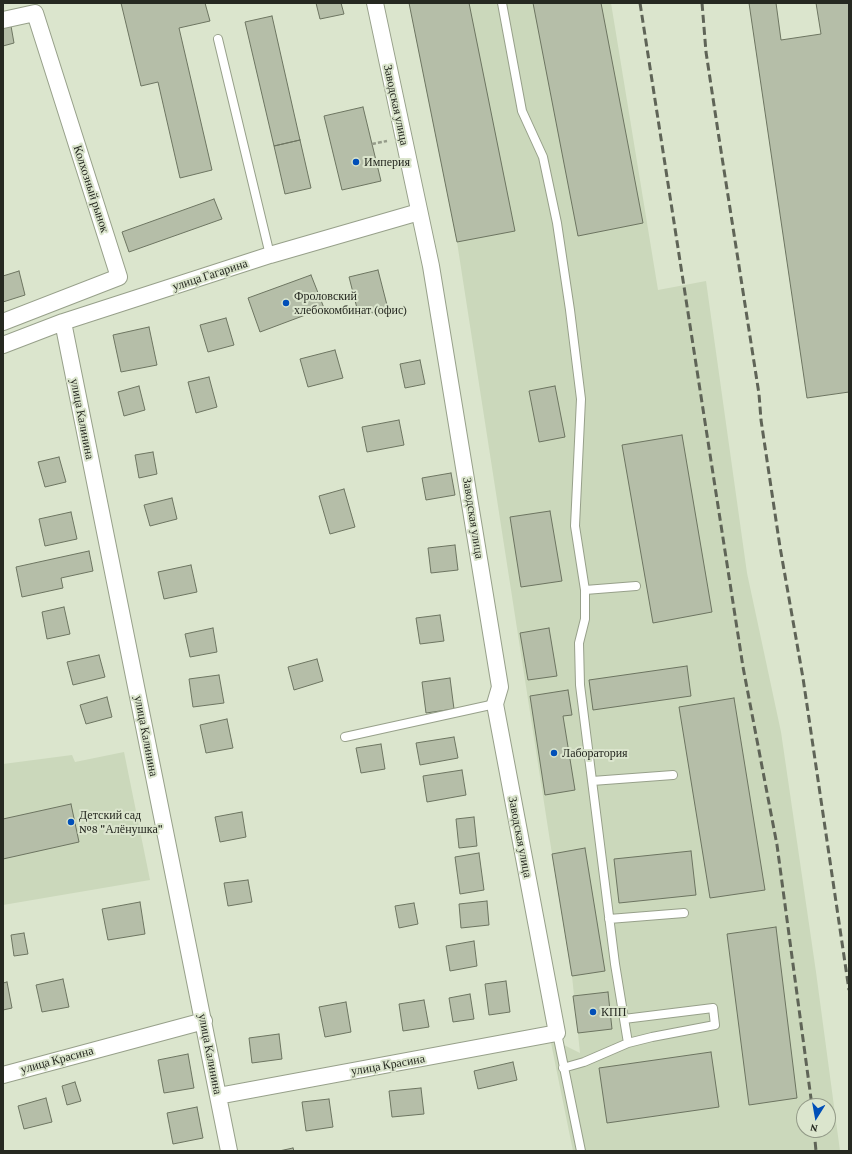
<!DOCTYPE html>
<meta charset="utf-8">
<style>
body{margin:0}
#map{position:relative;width:852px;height:1154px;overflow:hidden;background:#dbe5cd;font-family:"Crimson Pro",serif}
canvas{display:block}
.frame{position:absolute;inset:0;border:4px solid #262921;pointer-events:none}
.north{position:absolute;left:796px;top:1098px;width:40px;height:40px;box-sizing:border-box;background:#dbe5cd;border:1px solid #939a88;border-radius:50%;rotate:191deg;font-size:11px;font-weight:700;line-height:16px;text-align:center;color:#262921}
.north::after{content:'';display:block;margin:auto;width:14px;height:18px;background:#004fb8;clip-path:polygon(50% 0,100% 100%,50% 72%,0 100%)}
</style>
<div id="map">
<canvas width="852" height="1154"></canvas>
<div class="frame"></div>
<div class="north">N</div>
</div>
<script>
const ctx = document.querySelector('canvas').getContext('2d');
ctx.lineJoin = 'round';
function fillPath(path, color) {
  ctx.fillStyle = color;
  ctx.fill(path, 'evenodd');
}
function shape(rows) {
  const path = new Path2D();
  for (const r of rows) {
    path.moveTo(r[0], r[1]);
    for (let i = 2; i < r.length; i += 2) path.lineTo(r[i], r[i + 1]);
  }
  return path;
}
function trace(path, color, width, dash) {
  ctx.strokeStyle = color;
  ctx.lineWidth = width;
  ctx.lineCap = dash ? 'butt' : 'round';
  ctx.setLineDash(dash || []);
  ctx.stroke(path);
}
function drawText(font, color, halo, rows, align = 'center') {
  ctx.font = font + ' "Crimson Pro",serif';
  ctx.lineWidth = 4;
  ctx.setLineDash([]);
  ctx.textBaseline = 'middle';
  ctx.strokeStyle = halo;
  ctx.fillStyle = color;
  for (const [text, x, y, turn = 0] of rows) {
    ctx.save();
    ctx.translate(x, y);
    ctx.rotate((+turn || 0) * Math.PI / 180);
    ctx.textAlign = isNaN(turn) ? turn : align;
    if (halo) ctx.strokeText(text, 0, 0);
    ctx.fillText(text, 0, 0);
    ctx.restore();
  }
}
fillPath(shape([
 [409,3,611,3,658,290,706,281,747,573,781,732,816,972,840,1151,573,1151,550,1038,580,1053,572,976,552,854,457,242],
 [804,1106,828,1106,828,1130,804,1130],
 [124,752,150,880,3,905,3,764,72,755,75,762]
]), '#cbd8bb');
const building = shape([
 [121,3,205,3,210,21,179,28,212,170,180,178,158,82,141,86,121,3],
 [316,3,341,3,344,14,320,19,316,3],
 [409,3,469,3,515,231,457,242,409,3],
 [533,3,601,3,643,223,578,236,533,3],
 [749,3,776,3,781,40,821,34,816,3,849,3,849,392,807,398,749,3],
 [272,16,300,140,274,146,245,22,272,16],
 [11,26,14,43,3,46,3,28,11,26],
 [363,107,381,181,342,190,324,116,363,107],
 [300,140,311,188,285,194,274,146,300,140],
 [214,199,222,219,129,252,122,232,214,199],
 [378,270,388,309,359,316,349,277,378,270],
 [19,271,25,295,3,302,3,276,19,271],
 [311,275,324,308,260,332,248,298,311,275],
 [226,318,234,345,208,352,200,325,226,318],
 [149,327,157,365,121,372,113,335,149,327],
 [335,350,343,378,308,387,300,359,335,350],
 [420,360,425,384,405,388,400,364,420,360],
 [209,377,217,407,196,413,188,382,209,377],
 [139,386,145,410,124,416,118,392,139,386],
 [555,386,565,437,539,442,529,391,555,386],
 [399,420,404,445,367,452,362,427,399,420],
 [682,435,712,612,653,623,622,445,682,435],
 [153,452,157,474,139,478,135,455,153,452],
 [59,457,66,482,45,487,38,462,59,457],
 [451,473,455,495,426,500,422,478,451,473],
 [344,489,355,527,330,534,319,496,344,489],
 [172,498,177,519,150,526,144,505,172,498],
 [550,511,562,581,521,587,510,517,550,511],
 [71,512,77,539,45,546,39,519,71,512],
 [455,545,458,570,431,573,428,548,455,545],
 [89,551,93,571,61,578,63,588,22,597,16,567,89,551],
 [191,565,197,592,164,599,158,572,191,565],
 [64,607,70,634,47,639,42,612,64,607],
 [440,615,444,641,420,644,416,618,440,615],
 [213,628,217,652,190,657,185,634,213,628],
 [549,628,557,676,528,680,520,633,549,628],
 [99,655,105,677,73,685,67,662,99,655],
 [317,659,323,681,294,690,288,667,317,659],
 [687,666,691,696,593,710,589,680,687,666],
 [219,675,224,703,193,707,189,679,219,675],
 [450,678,454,709,426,713,422,682,450,678],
 [568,690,572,715,563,716,575,790,545,795,530,696,568,690],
 [107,697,112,717,86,724,80,705,107,697],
 [734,698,765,890,710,898,679,707,734,698],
 [227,719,233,748,206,753,200,725,227,719],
 [454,737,458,758,420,765,416,743,454,737],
 [381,744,385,769,361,773,356,748,381,744],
 [462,770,466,795,427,802,423,776,462,770],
 [71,804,79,842,3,859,3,819,71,804],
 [242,812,246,837,220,842,215,817,242,812],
 [474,817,477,846,459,848,456,819,474,817],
 [585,848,605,971,572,976,552,854,585,848],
 [691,851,696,895,619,903,614,859,691,851],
 [479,853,484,890,460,894,455,857,479,853],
 [248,880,252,902,228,906,224,883,248,880],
 [487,901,489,925,461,928,459,904,487,901],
 [140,902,145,934,108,940,102,909,140,902],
 [414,903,418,924,399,928,395,906,414,903],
 [776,927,797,1098,749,1105,727,934,776,927],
 [24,933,28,954,14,956,11,935,24,933],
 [474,941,477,966,450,971,446,946,474,941],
 [63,979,69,1007,42,1012,36,985,63,979],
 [506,981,510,1012,489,1015,485,984,506,981],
 [7,982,12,1008,3,1010,3,983,7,982],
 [608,992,612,1029,578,1033,573,996,608,992],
 [470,994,474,1019,453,1022,449,998,470,994],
 [424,1000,429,1027,403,1031,399,1004,424,1000],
 [346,1002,351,1032,325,1037,319,1007,346,1002],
 [279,1034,282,1059,252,1063,249,1038,279,1034],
 [711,1052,719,1107,607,1123,599,1068,711,1052],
 [188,1054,194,1088,164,1093,158,1060,188,1054],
 [513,1062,517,1080,478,1089,474,1071,513,1062],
 [75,1082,81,1101,67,1105,62,1086,75,1082],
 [421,1088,424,1114,392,1117,389,1091,421,1088],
 [46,1098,52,1122,24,1129,18,1106,46,1098],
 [329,1099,333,1127,306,1131,302,1102,329,1099],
 [197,1107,203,1138,173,1144,167,1113,197,1107],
 [293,1148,294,1151,279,1151,293,1148]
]);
fillPath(building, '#b5bea8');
trace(building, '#6d7561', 1);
const lane = shape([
 [502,3,522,111,543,157,557,223,570,310,581,399,575,526,585,590,585,619,579,643,580,685,615,964,628,1043,584,1062,563,1068],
 [218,39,270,255],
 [585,590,636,586],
 [345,737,495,704],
 [592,781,673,775],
 [609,919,684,913],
 [624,1019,713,1008,715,1025,652,1037,628,1043],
 [557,1033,581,1151]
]);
const street = shape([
 [3,20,35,13,119,277,3,322],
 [63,322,229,1151],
 [3,345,63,322,270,255,419,212],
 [3,1075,204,1021],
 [218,1096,557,1033,495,704,500,687,431,266,375,3]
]);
trace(lane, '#97a08a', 10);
trace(street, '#97a08a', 18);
trace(shape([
 [372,144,387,141]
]), '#959c8a', 2.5, [4, 2]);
trace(lane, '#fff', 8);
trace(street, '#fff', 16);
trace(shape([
 [640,3,743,667,777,845,812,1106],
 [702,3,706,52,719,138,759,394,761,420,780,547,803,678,849,990],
 [814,1130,816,1151]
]), '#5f6457', 3, [8, 4]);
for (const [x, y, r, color] of [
 [356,162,4,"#004fb8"],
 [286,303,4,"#004fb8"],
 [554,753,4,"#004fb8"],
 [71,822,4,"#004fb8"],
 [593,1012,4,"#004fb8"]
]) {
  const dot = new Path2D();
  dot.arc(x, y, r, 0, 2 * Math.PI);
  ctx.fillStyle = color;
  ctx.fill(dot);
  trace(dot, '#dbe5cd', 1.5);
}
drawText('12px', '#262921', '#dbe5cd', [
 ["Заводская улица",396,105,78],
 ["Колхозный рынок",91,189,72],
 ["улица Гагарина",210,275,-18],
 ["улица Калинина",82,419,79],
 ["Заводская улица",473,518,81],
 ["улица Калинина",146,736,79],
 ["Заводская улица",520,837,79],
 ["улица Калинина",210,1054,79],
 ["улица Красина",57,1060,-15],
 ["улица Красина",388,1065,-10]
]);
drawText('12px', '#262921', '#dbe5cd', [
 ["Империя",364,162],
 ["Фроловский",294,296],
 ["хлебокомбинат (офис)",294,310],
 ["Лаборатория",562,753],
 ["Детский сад",79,815],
 ["№8 \"Алёнушка\"",79,829],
 ["КПП",601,1012]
], 'left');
</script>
